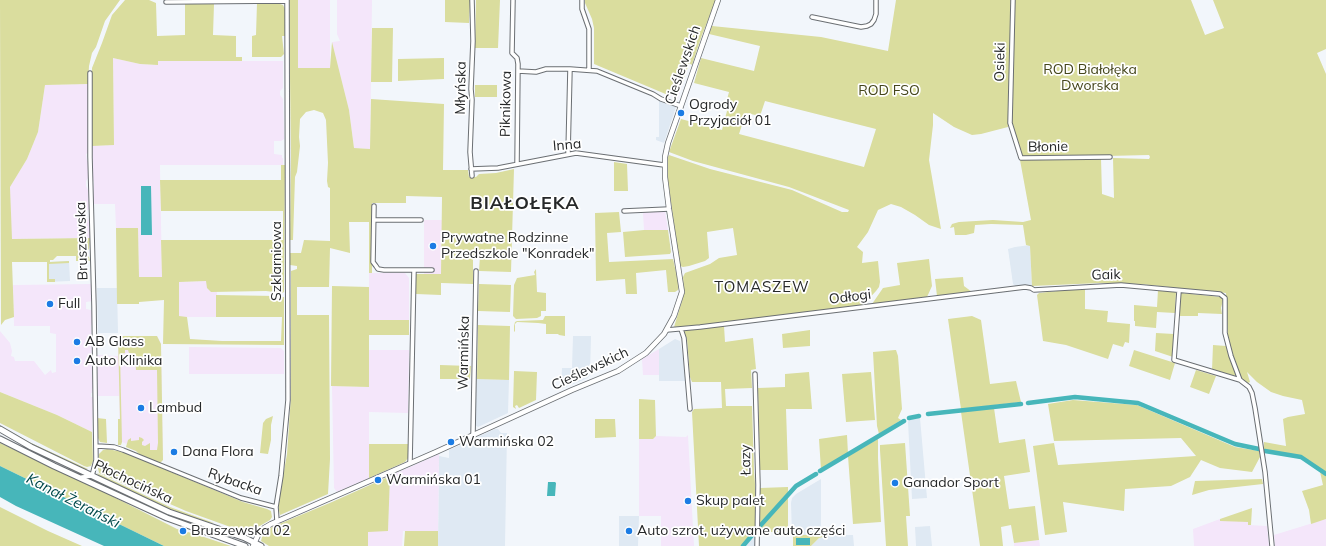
<!DOCTYPE html>
<meta charset="utf-8">
<style>
body{margin:0}
canvas{display:block;background:#f2f6fb}
</style>
<canvas width="1326" height="546"></canvas>
<script>
const ctx = document.querySelector('canvas').getContext('2d');
ctx.lineJoin = 'round';
function fillPath(path, color) {
  ctx.fillStyle = color;
  ctx.fill(path, 'evenodd');
}
function shape(rows) {
  const path = new Path2D();
  for (const r of rows) {
    path.moveTo(r[0], r[1]);
    for (let i = 2; i < r.length; i += 2) path.lineTo(r[i], r[i + 1]);
  }
  return path;
}
function trace(path, color, width, dash) {
  ctx.strokeStyle = color;
  ctx.lineWidth = width;
  ctx.lineCap = dash ? 'butt' : 'round';
  ctx.setLineDash(dash || []);
  ctx.stroke(path);
}
function drawText(font, color, halo, rows, align = 'center') {
  ctx.font = font + ' Mulish,sans-serif';
  ctx.lineWidth = 3.5;
  ctx.setLineDash([]);
  ctx.textBaseline = 'middle';
  ctx.strokeStyle = halo;
  ctx.fillStyle = color;
  for (const [text, x, y, turn = 0] of rows) {
    ctx.save();
    ctx.translate(x, y);
    ctx.rotate((+turn || 0) * Math.PI / 180);
    ctx.textAlign = isNaN(turn) ? turn : align;
    if (halo) ctx.strokeText(text, 0, 0);
    ctx.fillText(text, 0, 0);
    ctx.restore();
  }
}
fillPath(shape([
 [659,101,676,107,664,143,656,140,656,137,659,137],
 [1030,245,1032,286,1017,287,1013,284,1008,249,1015,247],
 [69,261,70,281,47,282,47,262],
 [97,288,117,288,118,333,98,333],
 [573,336,591,336,590,375,588,378,561,389,562,368,572,368],
 [675,339,680,341,684,363,685,381,659,381,659,349],
 [477,379,509,380,508,413,478,427,475,425],
 [920,418,927,498,912,499,908,422,910,419],
 [495,429,498,429,501,433,507,433,505,546,438,546,439,456,449,458,449,450],
 [821,479,821,535,792,535,791,503,792,498,796,494],
 [619,516,639,516,638,546,619,546],
 [930,526,932,546,916,546,915,527],
 [755,534,755,546,744,546],
 [823,535,853,535,854,546,811,546,819,538,823,537]
]), '#dfe9f3');
fillPath(shape([
 [298,0,330,0,330,68,298,68],
 [337,0,372,0,370,149,354,148,349,110,332,42,340,41,337,34],
 [113,58,140,64,157,65,158,61,283,61,283,88,280,91,280,95,283,99,284,139,281,141,274,141,274,154,282,155,282,158,283,158,283,165,160,165,162,277,139,277,138,228,116,228,115,204,93,204,94,182,93,180,92,146,114,145],
 [674,81,682,85,678,99,668,95],
 [88,84,88,153,86,154,87,161,88,161,88,178,86,181,86,186,88,190,89,209,85,212,85,217,89,220,90,238,11,239,10,187,27,159,38,132,45,85],
 [665,211,668,230,644,230,643,213],
 [369,273,405,273,409,278,409,320,369,320],
 [206,281,211,292,217,292,216,317,179,317,179,282],
 [91,284,93,301,86,302,86,309,91,310,93,313,93,325,91,325,92,380,94,380,94,388,92,389,92,393,91,393,91,397,93,397,92,432,57,415,0,392,0,331,10,343,12,351,11,356,14,357,15,361,34,361,45,375,51,370,52,373,56,372,56,334,50,333,50,326,14,326,13,285],
 [118,336,157,336,161,344,163,460,161,462,132,449,131,446,120,441,119,396,98,396,97,355,118,356],
 [189,347,281,348,284,351,284,374,189,374],
 [659,349,659,375,643,375,642,359],
 [368,350,409,350,408,413,369,412,369,478,337,492,334,488,332,386,368,387],
 [688,435,694,546,661,546,661,516,639,516,639,439,653,439,656,436,686,437],
 [439,454,438,531,403,531,402,546,368,546,368,531,388,531,390,476],
 [1220,519,1248,522,1248,525,1267,526,1269,546,1194,546,1193,529],
 [1326,519,1326,546,1275,546,1274,535],
 [1039,540,1040,546,1014,546,1014,543]
]), '#f4e6fa');
fillPath(shape([
 [424,220,442,220,441,274,424,274]
]), '#f5e6f8');
fillPath(shape([
 [0,0,120,0,105,21,96,47,92,53,89,66,88,84,45,85,38,132,27,159,10,187,12,239,90,238,89,249,86,252,86,255,89,257,90,261,76,261,76,256,57,256,53,260,50,260,50,262,69,261,69,263,49,264,49,279,55,279,55,282,47,282,47,262,12,262,14,317,5,320,1,325],
 [125,0,149,0,156,3,157,36,185,35,185,3,214,4,213,35,236,36,236,57,242,57,242,61,158,61,158,65,140,64,113,58,114,145,92,146,92,68,102,43,112,15],
 [289,0,298,0,298,68,330,68,332,42,349,110,354,148,370,149,371,99,444,104,443,170,468,170,469,177,476,177,479,174,496,173,514,169,511,272,479,271,480,256,473,258,473,284,441,283,441,295,416,294,416,274,441,274,442,197,406,196,406,203,372,203,372,273,369,273,369,222,349,222,350,253,330,248,329,287,297,287,297,315,329,315,330,459,328,494,280,515,278,505,287,454,291,396,291,271,297,269,297,266,290,265,290,253,301,253,304,240,330,241,330,188,328,187,327,181,328,163,326,120,323,113,314,110,306,112,300,119,299,137,300,146,297,172,295,177,293,240,290,240,291,155],
 [445,0,470,0,469,23,445,22],
 [476,0,500,0,498,48,475,48],
 [585,0,716,0,702,35,692,65,689,63,682,85,674,81,668,95,594,64,594,28,592,19,585,3],
 [896,0,1011,0,1008,127,981,134,972,135,954,127,933,113,933,125,929,160,941,229,929,225,915,215,901,207,891,204,878,210,868,232,857,247,863,252,862,263,878,261,880,282,879,287,876,291,863,305,723,323,674,327,682,301,684,292,683,277,685,273,710,264,719,258,737,255,733,228,707,232,709,258,705,261,689,266,683,267,680,266,668,181,668,157,669,155,710,169,792,190,842,212,848,212,849,210,789,187,693,161,669,152,681,119,722,130,727,111,725,107,729,92,694,83,701,58,754,71,760,46,709,34,712,26,821,37,888,51],
 [765,101,876,129,864,167,739,134,746,113,760,116],
 [1014,0,1191,0,1205,35,1224,28,1213,0,1326,0,1326,49,1317,53,1326,74,1326,519,1311,524,1309,510,1302,491,1323,485,1320,472,1301,458,1264,452,1264,442,1286,446,1283,419,1288,417,1305,414,1302,400,1283,396,1271,392,1257,382,1247,372,1250,382,1248,383,1241,380,1233,360,1228,338,1226,293,1141,284,1100,283,1032,286,1030,246,1026,245,1023,225,991,224,975,225,974,233,966,235,955,235,954,227,950,228,952,224,959,222,993,220,1023,222,1031,220,1020,160,1101,158,1102,194,1114,198,1113,158,1149,159,1150,157,1149,155,1022,158,1013,125,1011,123],
 [257,3,280,4,283,5,285,9,285,36,282,36,284,54,281,57,252,57,252,36,256,35],
 [372,28,393,28,392,82,371,82],
 [444,58,444,79,398,81,398,59],
 [475,85,497,85,497,97,475,97],
 [614,162,627,164,628,191,614,191],
 [281,165,285,165,284,292,282,293,266,291,211,292,207,288,206,281,179,282,179,316,187,317,190,339,222,341,281,341,282,317,216,317,216,295,276,296,284,297,284,345,163,344,164,300,139,302,139,304,117,304,116,228,138,228,139,277,162,277,161,240,283,240,283,211,161,211,160,180,281,180],
 [619,212,621,232,607,233,609,262,673,259,679,285,678,290,675,292,668,292,666,270,636,273,637,294,626,294,625,279,596,281,595,213],
 [644,230,668,230,671,252,670,254,625,257,623,232],
 [929,259,932,286,927,297,872,304,883,288,900,285,897,263],
 [536,269,537,292,546,293,546,311,541,311,541,316,537,318,516,319,513,316,514,285,517,278,535,275,534,272],
 [963,277,964,286,972,292,937,296,935,279],
 [479,284,511,285,510,312,478,311],
 [332,286,369,287,369,320,409,320,409,335,369,335,369,387,331,386],
 [1085,288,1085,309,1108,311,1107,322,1130,324,1129,343,1125,342,1123,347,1113,344,1108,359,1066,345,1043,341,1037,295,1039,293],
 [1158,290,1176,292,1175,313,1157,312,1156,328,1135,326,1135,321,1134,321,1134,305,1157,307],
 [1181,293,1221,297,1223,300,1221,308,1222,314,1198,313,1198,316,1179,316],
 [545,316,565,316,565,336,559,335,558,334,546,334,546,324,538,323,517,322,515,324,515,332,514,331,514,326,515,322,517,321,543,320],
 [972,316,981,320,990,384,1016,381,1021,402,961,409,948,319],
 [478,325,510,326,509,380,477,379],
 [724,326,725,342,753,338,756,369,751,370,752,388,725,389,726,406,752,406,754,471,755,484,755,531,741,546,699,546,692,412,694,409,722,408,721,382,692,382,690,377,687,339,683,330],
 [810,330,810,346,783,348,782,334],
 [1156,333,1174,334,1173,357,1155,351],
 [118,336,157,336,161,344,163,460,160,463,141,456,136,451,126,447,128,440,131,438,131,441,139,440,139,437,142,438,144,440,142,442,142,445,145,446,150,443,150,450,157,450,158,443,157,370,136,370,135,354,129,353,128,350,125,350,125,353,120,354,122,442,121,445,118,445,118,419,120,419],
 [1213,345,1226,346,1236,376,1212,370],
 [895,350,896,350,898,356,902,409,898,418,901,420,879,434,877,426,873,352],
 [1134,350,1175,363,1170,380,1129,366],
 [440,365,471,366,470,379,440,379],
 [1196,370,1216,376,1209,394,1190,387],
 [514,371,537,372,536,400,519,408,517,405,515,406,516,409,513,407],
 [809,372,812,409,786,409,788,470,760,470,758,388,785,387,785,374],
 [871,372,875,420,846,422,842,374],
 [0,392,57,415,92,432,93,461,91,466,87,467,84,466,0,423],
 [639,399,655,400,656,436,653,439,639,439],
 [1073,400,1137,405,1235,447,1259,451,1260,457,1252,472,1220,468,1201,460,1190,477,1171,486,1125,489,1124,511,1063,502,1067,532,1045,535,1033,446,1054,443,1058,465,1196,456,1181,438,1054,441,1048,404],
 [994,408,999,443,1025,439,1030,472,1004,476,1009,509,1035,506,1039,540,1014,543,1011,525,1001,527,1003,546,980,546,961,412],
 [273,416,271,425,271,440,268,454,260,453,263,423,266,419],
 [97,418,106,419,107,443,100,442,98,438],
 [595,419,615,419,616,437,595,438],
 [0,425,29,442,88,469,84,469,31,444],
 [847,435,848,454,821,470,819,439],
 [878,439,878,458,881,522,853,524,848,456],
 [0,443,92,486,177,529,195,534,231,546,164,546,0,466],
 [905,443,910,516,906,516,908,546,886,546,880,450,880,445],
 [369,444,408,444,408,458,405,462,369,478],
 [107,449,118,451,128,454,243,502,267,509,271,511,272,517,270,520,258,527,250,534,186,511,99,473,98,468,97,468,99,454,103,450],
 [97,473,170,507,214,523,205,522,172,510,100,477],
 [390,476,388,531,368,532,368,546,269,546,261,541,263,533,272,527,332,502],
 [1262,479,1263,484,1209,490,1192,495,1195,481],
 [788,487,788,493,786,496,760,524,760,488],
 [788,497,788,532,761,532,760,527],
 [0,507,48,531,82,546,0,546],
 [1252,508,1251,525,1248,525,1248,522,1220,521,1220,519],
 [405,531,438,531,438,546,404,546],
 [793,535,823,535,823,537,819,538,811,546,793,546]
]), '#dadd9e');
fillPath(shape([
 [141,186,151,186,152,235,141,235],
 [0,466,164,546,104,546,16,506,0,497],
 [548,482,555,482,556,483,555,496,547,496],
 [796,538,810,538,810,545,796,545]
]), '#47b6ba');
trace(shape([
 [1028,403,1075,397,1138,403,1235,444,1259,449],
 [928,414,1021,404],
 [909,418,919,416],
 [1265,451,1301,457,1326,474],
 [820,471,904,421],
 [760,526,796,486,816,474],
 [743,546,754,533]
]), '#47b6ba', 4.5);
const minor = shape([
 [513,0,512,53,517,58,518,64,517,164],
 [582,0,582,9,589,29,589,70],
 [1013,0,1010,123,1021,158,1110,157],
 [166,2,287,1],
 [812,17,861,27,867,26,871,24,874,20,876,14,876,0],
 [518,71,536,72,546,69,570,69],
 [568,154,570,69,597,71,653,94,661,99,681,106],
 [471,169,498,168,576,153,664,165],
 [472,176,470,152,472,100,471,89,473,41,472,0],
 [374,206,373,262,376,266,378,269,384,270,432,270],
 [624,211,669,209],
 [374,220,421,220],
 [1179,291,1174,360,1240,380,1249,387,1252,393,1255,408,1265,472,1272,546],
 [681,329,684,338,690,409],
 [667,330,700,327,1025,287,1031,288,1034,290,1121,285,1220,294,1225,298,1225,333,1231,356,1240,380],
 [755,374,758,485,757,546],
 [473,435,476,271],
 [97,446,114,447,123,450,241,498,276,507],
 [410,463,414,270],
 [82,477,92,476,96,460,94,306,90,157,90,73],
 [277,521,276,507,281,476,288,400,287,0]
]);
const tertiary = shape([
 [253,546,259,533,264,528,271,524,436,452,572,390,618,371,646,353,664,334,674,316,682,292,669,209,665,177,665,157,668,143,681,106,718,0]
]);
const secondary = shape([
 [0,429,31,447,169,512,245,538,261,546],
 [0,439,54,466,167,518,245,546]
]);
trace(minor, '#6b6f73', 5.5);
trace(tertiary, '#6b6f73', 6);
trace(secondary, '#6b6f73', 7);
trace(minor, '#fff', 3.5);
trace(tertiary, '#fff', 4.5);
trace(secondary, '#fff', 5);
for (const [x, y, r, color] of [
 [681,113,4,"#1b7ce4"],
 [433,246,4,"#1b7ce4"],
 [50,304,4,"#1b7ce4"],
 [77,342,4,"#1b7ce4"],
 [77,361,4,"#1b7ce4"],
 [141,408,4,"#1b7ce4"],
 [451,442,4,"#1b7ce4"],
 [174,452,4,"#1b7ce4"],
 [378,480,4,"#1b7ce4"],
 [895,483,4,"#1b7ce4"],
 [688,501,4,"#1b7ce4"],
 [183,531,4,"#1b7ce4"],
 [629,531,4,"#1b7ce4"]
]) {
  const dot = new Path2D();
  dot.arc(x, y, r, 0, 2 * Math.PI);
  ctx.fillStyle = color;
  ctx.fill(dot);
  trace(dot, '#fff', 1.5);
}
drawText('14px', '#262829', '#fff', [
 ["Osieki",1000,62,-89],
 ["Cieślewskich",683,65,-71],
 ["Młyńska",461,88,-89],
 ["Piknikowa",506,104,-89],
 ["Inna",567,145,-5],
 ["Błonie",1048,147,-1],
 ["Bruszewska",82,241,-92],
 ["Szklarniowa",277,261,-90],
 ["Gaik",1106,275,-1],
 ["Odłogi",850,297,-7],
 ["Warmińska",464,353,-89],
 ["Cieślewskich",590,369,-25],
 ["Łazy",746,460,-91],
 ["Płochocińska",133,482,25],
 ["Rybacka",235,482,19]
]);
drawText('14px', '#45461c', '#fff', [
 ["ROD Białołęka",1090,70],
 ["Dworska",1090,86],
 ["ROD FSO",889,91]
]);
drawText('14px', '#262829', '#fff', [
 ["Ogrody",689,105],
 ["Przyjaciół 01",689,121],
 ["Prywatne Rodzinne",441,238],
 ["Przedszkole \"Konradek\"",441,254],
 ["Full",58,304],
 ["AB Glass",85,342],
 ["Auto Klinika",85,361],
 ["Lambud",149,408],
 ["Warmińska 02",459,442],
 ["Dana Flora",182,452],
 ["Warmińska 01",386,480],
 ["Ganador Sport",903,483],
 ["Skup palet",696,501],
 ["Bruszewska 02",191,531],
 ["Auto szrot, używane auto części",637,531]
], 'left');
ctx.letterSpacing = '1px';
drawText('15px', '#262829', '#fff', [
 ["TOMASZEW",762,287]
]);
ctx.letterSpacing = '0px';
drawText('italic 15px', '#02494b', '#fff', [
 ["Kanał Żerański",73,501,27]
]);
ctx.letterSpacing = '1px';
drawText('bold 18px', '#262829', '#fff', [
 ["BIAŁOŁĘKA",525,204]
]);
ctx.letterSpacing = '0px';
</script>
